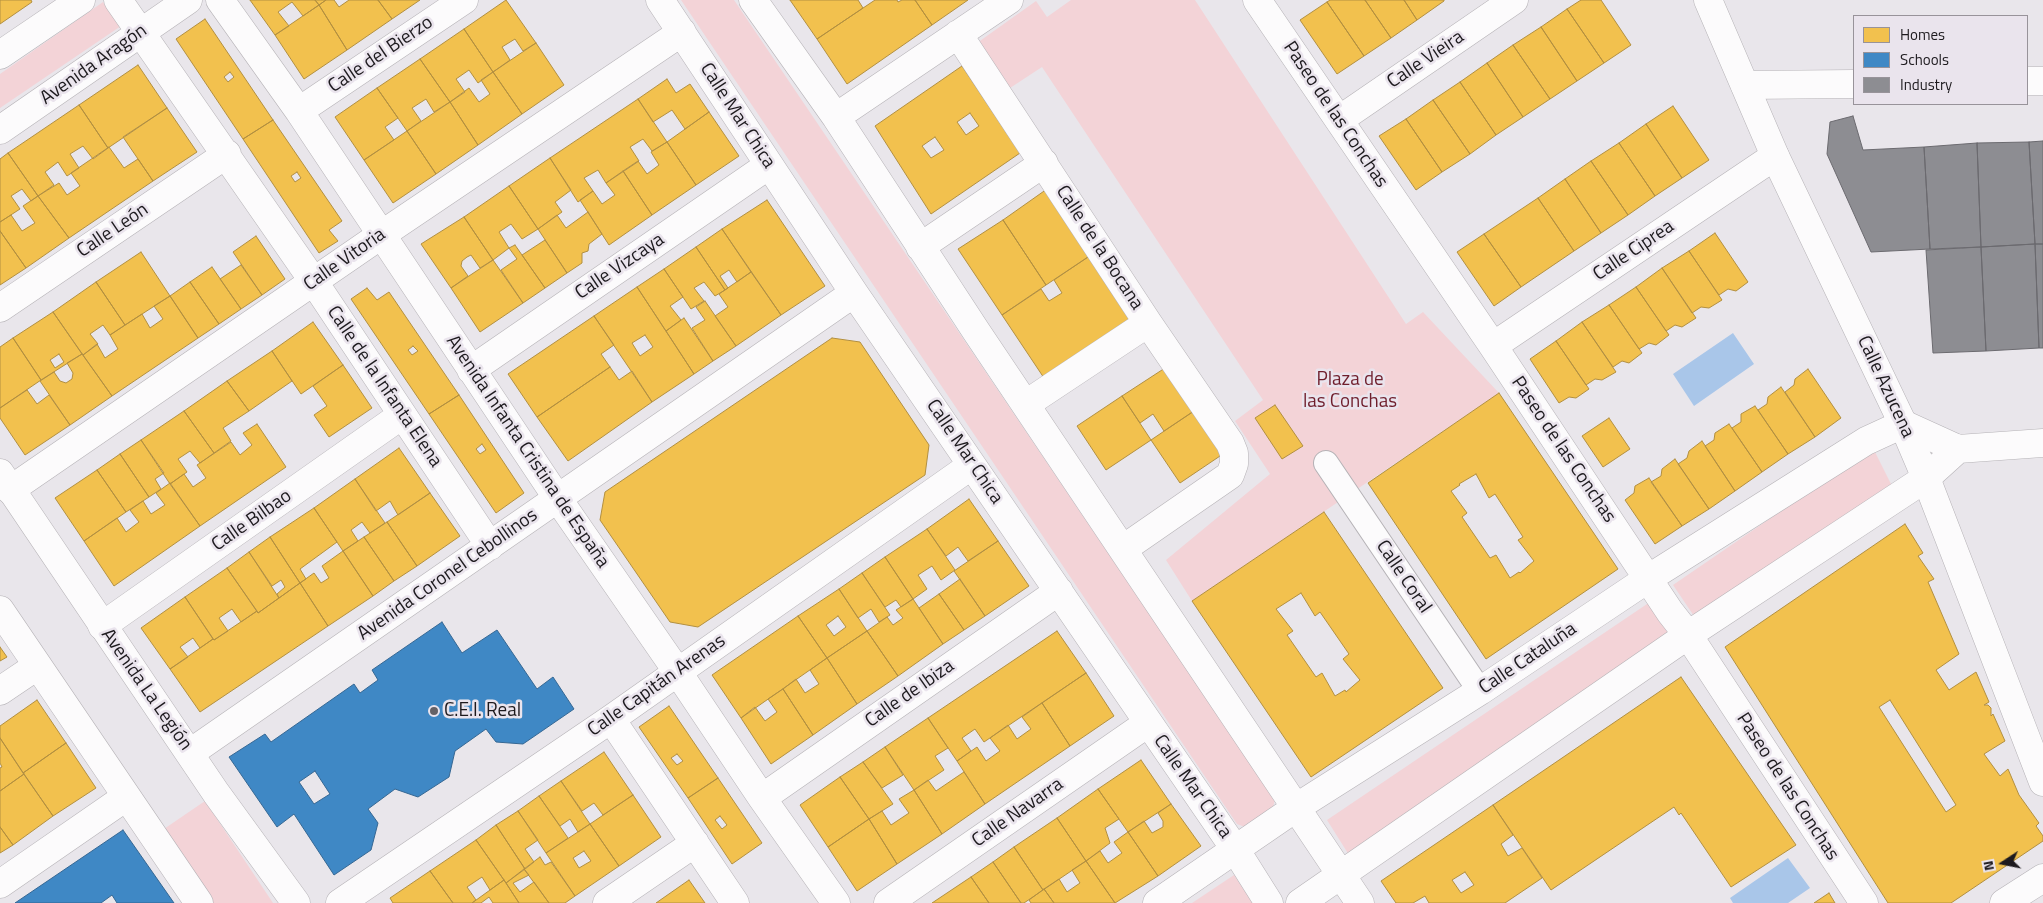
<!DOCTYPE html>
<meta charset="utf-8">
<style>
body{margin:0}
#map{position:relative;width:2043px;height:903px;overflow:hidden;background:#e9e6eb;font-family:"Titillium Web",sans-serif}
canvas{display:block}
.legend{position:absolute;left:1853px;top:15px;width:175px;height:90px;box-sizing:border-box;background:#eae4ed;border:1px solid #98939a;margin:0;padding:6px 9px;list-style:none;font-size:15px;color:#1d1a1e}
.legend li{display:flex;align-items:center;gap:10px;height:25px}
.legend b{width:25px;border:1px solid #98939a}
.north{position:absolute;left:1978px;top:838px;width:50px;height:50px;-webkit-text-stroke:4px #eae4ed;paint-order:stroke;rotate:259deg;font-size:14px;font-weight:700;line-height:20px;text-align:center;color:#1d1a1e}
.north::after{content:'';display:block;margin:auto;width:18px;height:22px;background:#1d1a1e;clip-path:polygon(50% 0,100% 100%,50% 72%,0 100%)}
</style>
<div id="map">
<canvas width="2043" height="903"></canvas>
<ul class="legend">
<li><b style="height:14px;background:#f2c14e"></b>Homes</li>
<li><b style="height:14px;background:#3f88c5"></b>Schools</li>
<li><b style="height:14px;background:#8d8d92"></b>Industry</li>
</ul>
<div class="north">N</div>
</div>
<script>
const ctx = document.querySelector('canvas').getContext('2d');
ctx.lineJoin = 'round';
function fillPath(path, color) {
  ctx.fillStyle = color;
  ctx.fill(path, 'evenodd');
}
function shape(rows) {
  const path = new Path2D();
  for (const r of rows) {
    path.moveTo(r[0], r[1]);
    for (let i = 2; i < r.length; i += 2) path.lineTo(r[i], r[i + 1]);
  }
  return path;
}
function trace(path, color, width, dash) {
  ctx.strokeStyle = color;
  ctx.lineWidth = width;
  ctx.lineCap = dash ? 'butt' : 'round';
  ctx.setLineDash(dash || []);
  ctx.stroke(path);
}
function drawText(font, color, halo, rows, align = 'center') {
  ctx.font = font + ' "Titillium Web",sans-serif';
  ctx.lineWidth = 5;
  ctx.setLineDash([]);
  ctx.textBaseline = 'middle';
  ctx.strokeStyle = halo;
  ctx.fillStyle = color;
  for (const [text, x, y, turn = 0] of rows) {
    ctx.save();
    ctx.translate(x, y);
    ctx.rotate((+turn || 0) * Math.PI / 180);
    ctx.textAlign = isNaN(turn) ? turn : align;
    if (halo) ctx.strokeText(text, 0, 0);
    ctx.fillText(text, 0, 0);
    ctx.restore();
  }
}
fillPath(shape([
 [681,0,734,0,1275,800,1273,807,1245,827,1237,824],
 [1071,0,1195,0,1406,324,1423,312,1499,393,1192,601,1166,560,1270,474,1235,421,1263,400,1042,67,1010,88,977,43,1036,1,1047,17],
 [103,2,121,26,0,108,0,74],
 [1873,448,1893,488,1696,619,1673,585],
 [1650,602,1673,635,1349,855,1327,820],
 [205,801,273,903,209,903,161,831],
 [1234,875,1253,903,1192,903]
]), '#f3d3d7');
fillPath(shape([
 [1733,333,1754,364,1694,406,1673,374],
 [1788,858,1810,888,1788,903,1733,903,1730,898]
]), '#a9c6e9');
const homes = shape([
 [0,0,31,0,32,2,0,24,0,0],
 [250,0,315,0,319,5,303,16,292,2,278,12,289,26,275,35,250,0],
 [315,0,326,0,319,5,315,0],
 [326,0,334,0,339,7,349,0,378,0,392,19,347,50,319,5,326,0],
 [378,0,420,0,392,19,378,0],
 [506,0,536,43,523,51,515,39,502,47,510,60,493,72,464,29,506,0],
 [790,0,858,0,863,8,817,39,790,0],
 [875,0,897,0,898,2,902,0,915,0,932,25,847,84,817,39,875,0],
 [915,0,968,0,932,25,915,0],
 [1330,0,1365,0,1391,38,1364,56,1327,2,1330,0],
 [1365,0,1404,0,1417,20,1391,38,1365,0],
 [1404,0,1444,0,1444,1,1417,20,1404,0],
 [1581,0,1601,0,1631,45,1604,63,1567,9,1581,0],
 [1327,2,1364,56,1337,74,1300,20,1327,2],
 [319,5,347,50,304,79,275,35,319,5],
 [1567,9,1604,63,1577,81,1541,27,1567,9],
 [205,19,273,120,243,139,176,39,205,19],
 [230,72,234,77,228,82,224,77,230,72],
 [1541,27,1577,81,1550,99,1513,45,1541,27],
 [464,29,493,72,478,83,469,70,456,79,465,92,450,102,420,59,464,29],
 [536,43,564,85,522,114,493,72,536,43],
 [1513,45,1550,99,1523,117,1487,63,1513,45],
 [420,59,450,102,434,112,426,99,412,108,421,121,407,131,377,88,420,59],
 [1487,63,1523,117,1496,135,1460,82,1487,63],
 [138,65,167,108,108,148,79,105,138,65],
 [962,66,1020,153,931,214,875,126,962,66],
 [970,113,979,126,966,135,957,122,970,113],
 [935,137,944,150,931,158,922,146,935,137],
 [493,72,522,114,478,145,450,102,469,88,479,102,490,94,481,80,493,72],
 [667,79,676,93,690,84,709,112,685,129,672,110,653,122,638,99,667,79],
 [1460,82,1496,135,1470,154,1433,100,1460,82],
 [377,88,398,118,385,127,394,140,364,160,335,117,377,88],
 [638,99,667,142,652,151,643,139,630,147,639,161,606,183,598,170,584,178,593,191,578,202,550,158,638,99],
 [1433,100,1470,154,1442,172,1406,119,1433,100],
 [450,102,478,145,436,174,407,131,450,102],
 [79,105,108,148,93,159,83,146,70,154,79,168,67,176,58,162,45,172,54,185,38,196,8,153,79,105],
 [1673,106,1709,160,1682,178,1646,124,1673,106],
 [167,108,197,152,153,181,123,137,167,108],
 [709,112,739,156,696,185,667,142,709,112],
 [1406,119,1442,172,1416,190,1379,136,1406,119],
 [273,120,342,221,329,230,338,241,319,253,243,139,273,120],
 [297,172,301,178,295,182,291,176,297,172],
 [1646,124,1682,178,1655,196,1619,143,1646,124],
 [407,131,436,174,393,203,364,160,407,131],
 [667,142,696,185,652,215,623,171,638,161,647,174,659,165,651,152,667,142],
 [1619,143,1655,196,1628,215,1591,161,1619,143],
 [109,147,124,168,138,159,153,181,69,238,38,196,59,183,67,195,80,186,71,173,109,147],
 [8,153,38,196,31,201,22,189,11,196,20,209,0,222,0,159,8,153],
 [550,158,571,190,555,202,562,212,538,229,509,186,550,158],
 [1591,161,1628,215,1601,233,1565,179,1591,161],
 [623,171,652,215,609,245,580,200,593,191,602,204,615,195,606,183,623,171],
 [1565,179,1601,233,1574,251,1538,198,1565,179],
 [509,186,538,229,522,239,511,224,499,232,509,248,493,260,464,217,509,186],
 [1047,189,1091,255,1046,285,1003,220,1047,189],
 [38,196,69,238,26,268,0,231,0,222,11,215,22,231,35,223,23,206,38,196],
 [1538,198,1574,251,1521,287,1484,234,1538,198],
 [767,200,825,286,781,315,722,229,767,200],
 [588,212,602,234,589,244,588,251,582,253,582,263,567,273,538,229,557,215,566,228,588,212],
 [464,217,493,260,480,268,471,255,467,257,462,261,461,266,468,276,451,288,421,244,464,217],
 [1003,220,1046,285,1002,315,958,249,1003,220],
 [722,229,751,272,737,282,729,270,720,276,728,288,725,290,696,247,722,229],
 [0,231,26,268,0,285,0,231],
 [1715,233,1748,282,1736,291,1728,289,1719,295,1689,251,1715,233],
 [1484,234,1521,287,1494,306,1457,252,1484,234],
 [256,236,285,279,262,295,233,252,256,236],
 [545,240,567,273,545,288,522,255,545,240],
 [515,245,545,288,523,303,501,270,517,259,509,248,515,245],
 [696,247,725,290,715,296,704,282,694,288,704,301,691,309,664,269,696,247],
 [1689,251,1722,300,1709,308,1701,307,1692,313,1662,268,1689,251],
 [141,252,170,296,125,325,96,282,141,252],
 [1091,255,1132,317,1044,378,1002,315,1041,289,1049,301,1062,293,1054,280,1091,255],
 [493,260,523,303,480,332,451,288,493,260],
 [241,265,262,295,241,309,220,279,241,265],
 [212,267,241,309,219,324,190,282,212,267],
 [1662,268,1696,318,1682,327,1675,325,1666,331,1636,287,1662,268],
 [664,269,683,297,670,306,681,320,666,331,637,287,664,269],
 [751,272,781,315,736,346,715,316,728,307,719,294,751,272],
 [96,282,125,325,110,335,103,325,90,334,98,344,83,355,53,312,96,282],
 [190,282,219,324,198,338,170,296,190,282],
 [637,287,694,374,652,402,594,316,637,287],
 [645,335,653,347,640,356,632,343,645,335],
 [1636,287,1669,335,1656,345,1649,343,1639,349,1609,305,1636,287],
 [367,288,377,300,389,292,459,395,429,414,351,299,367,288],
 [413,346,418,351,412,355,408,350,413,346],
 [170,296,198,338,112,396,83,355,97,344,105,358,118,349,110,335,142,314,150,328,163,319,154,306,170,296],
 [705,301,736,346,713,361,692,328,705,320,696,307,705,301],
 [1609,305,1642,353,1629,363,1622,361,1613,367,1582,322,1609,305],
 [53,312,82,354,41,380,13,338,53,312],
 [59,354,64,362,55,368,50,360,59,354],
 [594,316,614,345,601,354,610,367,537,417,508,374,594,316],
 [684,318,713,361,694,374,666,331,684,318],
 [313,322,343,365,301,394,272,351,313,322],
 [1582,322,1616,372,1602,380,1595,379,1586,385,1556,341,1582,322],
 [13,338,41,380,0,408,0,347,13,338],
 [832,338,860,342,929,445,925,475,698,627,670,622,600,520,605,492,832,338],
 [1556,341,1589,389,1576,398,1569,397,1559,403,1530,359,1556,341],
 [272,351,292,381,249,411,227,381,272,351],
 [82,354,112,396,70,425,40,381,54,372,60,381,66,383,72,379,73,373,67,363,82,354],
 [343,365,372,408,329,437,314,415,327,406,313,386,343,365],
 [610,367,619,380,632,371,652,402,568,461,537,417,610,367],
 [1165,368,1194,411,1164,431,1153,414,1140,423,1122,396,1165,368],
 [1808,369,1841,418,1815,437,1785,392,1794,385,1795,379,1808,369],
 [227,381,249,411,223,428,231,441,214,453,184,411,227,381],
 [1781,387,1815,437,1788,454,1758,410,1767,404,1768,397,1781,387],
 [27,390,37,404,49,395,70,425,25,455,0,418,0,408,27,390],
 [1499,393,1618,569,1486,659,1368,483,1499,393],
 [1476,474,1489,498,1495,494,1523,537,1518,540,1534,561,1520,573,1519,572,1510,578,1496,555,1490,558,1462,517,1467,513,1451,491,1460,485,1459,484,1476,474],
 [459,395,524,493,496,513,429,414,459,395],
 [482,444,486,450,480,454,476,449,482,444],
 [1122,396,1151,440,1106,470,1077,426,1122,396],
 [1275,405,1303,446,1282,459,1255,418,1275,405],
 [1755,406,1788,454,1762,472,1732,428,1741,422,1741,414,1755,406],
 [184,411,214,453,200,463,190,451,178,459,187,472,170,484,141,440,184,411],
 [1194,411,1223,454,1180,483,1151,440,1194,411],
 [1609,418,1630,449,1603,467,1582,436,1609,418],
 [257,424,286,467,200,526,170,484,184,474,193,487,206,478,197,465,231,442,240,455,252,445,243,433,257,424],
 [1729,424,1762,472,1735,491,1705,446,1714,440,1715,433,1729,424],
 [141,440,164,473,155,479,161,489,149,497,120,454,141,440],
 [1702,441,1735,491,1709,509,1678,464,1687,458,1689,451,1702,441],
 [399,448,430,493,398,515,390,501,376,511,355,479,399,448],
 [120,454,149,497,126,512,97,470,120,454],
 [1675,459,1709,509,1682,526,1651,482,1661,476,1662,469,1675,459],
 [97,470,126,512,84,541,55,498,97,470],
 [1649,478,1682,526,1655,544,1625,500,1634,493,1635,486,1649,478],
 [355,479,385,523,370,533,362,522,351,530,358,541,343,551,314,508,355,479],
 [170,483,200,526,114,586,84,541,117,518,126,532,139,522,130,510,143,501,151,514,165,505,156,493,170,483],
 [430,493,460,536,417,566,387,522,430,493],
 [969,499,998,541,968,561,958,547,946,556,927,529,969,499],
 [314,508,337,542,300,569,306,579,300,583,270,537,314,508],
 [1324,512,1443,688,1311,777,1192,601,1324,512],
 [1301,593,1315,616,1320,612,1349,654,1343,659,1360,680,1346,692,1345,690,1335,696,1322,673,1316,677,1287,635,1293,631,1276,609,1301,593],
 [387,522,417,566,394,581,364,537,387,522],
 [1905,524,1923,553,1918,556,1934,579,1928,582,1959,654,1936,670,1949,690,1976,672,1989,702,1984,705,1988,705,1991,708,1991,716,1993,714,2005,741,1984,754,2000,776,2008,769,2019,795,2039,823,2036,826,2043,836,2043,841,1951,903,1888,903,1725,647,1905,524],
 [1890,700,1956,805,1946,812,1879,707,1890,700],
 [927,529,955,570,941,580,932,566,918,575,927,589,913,599,885,557,927,529],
 [270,537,300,583,279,598,277,594,285,587,281,580,272,586,249,552,270,537],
 [364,537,394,581,373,596,343,551,364,537],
 [998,541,1029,586,985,616,954,571,998,541],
 [343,551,373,596,328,626,300,583,314,573,321,583,329,578,322,566,343,551],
 [249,552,279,598,258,613,227,568,249,552],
 [885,557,913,599,901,607,896,600,885,607,862,573,885,557],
 [227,568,257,611,241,622,232,609,219,618,228,631,214,640,185,597,227,568],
 [862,573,890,615,879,622,871,609,858,618,839,589,862,573],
 [960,579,985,616,964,630,939,594,960,579],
 [300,583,328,626,200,712,170,669,213,639,214,640,257,611,258,613,300,583],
 [839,589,867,631,827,658,798,616,839,589],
 [838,616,846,627,834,636,826,625,838,616],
 [939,594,964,630,943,644,919,608,939,594],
 [185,597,213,639,200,648,193,638,180,647,188,657,170,669,141,628,185,597],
 [913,599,943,644,898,676,867,631,887,617,893,625,903,618,896,610,913,599],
 [798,616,827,658,741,718,712,675,798,616],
 [867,631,898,676,857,704,827,658,867,631],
 [1057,631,1086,673,984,742,975,729,962,738,971,751,957,761,928,718,1057,631],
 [0,647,7,657,0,661,0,647],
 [827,658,857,704,813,735,783,689,796,679,805,693,819,684,810,670,827,658],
 [1086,673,1114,716,1070,746,1042,703,1086,673],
 [1681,677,1796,845,1731,887,1681,813,1679,815,1674,807,1551,890,1493,805,1681,677],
 [783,689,813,735,771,764,741,718,755,707,765,721,777,712,768,699,783,689],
 [37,700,66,743,23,773,0,738,0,726,37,700],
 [1042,703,1070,746,985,804,957,761,977,747,986,761,1000,751,990,738,1008,725,1017,739,1031,729,1022,717,1042,703],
 [669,706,718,778,688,798,639,727,669,706],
 [677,754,683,761,677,765,671,758,677,754],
 [928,718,948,748,935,756,944,770,914,790,885,747,928,718],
 [0,738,24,774,0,791,0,768,2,767,0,763,0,738],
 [66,743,96,788,53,816,23,773,66,743],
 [885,747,903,775,882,788,863,762,885,747],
 [604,752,633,795,603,815,594,803,582,811,561,781,604,752],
 [1141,760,1171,804,1128,832,1098,789,1141,760],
 [863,762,893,804,869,819,840,777,863,762],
 [964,772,985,804,942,834,914,790,928,780,936,791,964,772],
 [24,774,53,816,13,845,0,827,0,791,24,774],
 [840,777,869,819,828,847,800,805,840,777],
 [718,778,762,843,732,864,688,798,718,778],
 [720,816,727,825,722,829,715,820,720,816],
 [561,781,590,824,578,832,570,819,560,826,539,796,561,781],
 [1098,789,1119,819,1105,828,1110,843,1086,861,1057,818,1098,789],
 [914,790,942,834,897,864,869,819,882,811,891,825,909,813,899,799,914,790],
 [633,795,661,837,619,866,590,824,633,795],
 [539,796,568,838,546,853,518,811,539,796],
 [1171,804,1201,846,1158,876,1128,832,1144,821,1152,833,1163,827,1163,821,1158,813,1171,804],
 [1493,805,1513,835,1501,844,1508,856,1522,848,1542,878,1505,903,1429,903,1425,896,1413,903,1396,903,1381,881,1493,805],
 [1465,872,1474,885,1461,893,1452,880,1465,872],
 [518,811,538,840,525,849,534,862,525,869,496,825,518,811],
 [1057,818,1086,861,1043,890,1014,847,1057,818],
 [869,819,897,864,857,891,828,847,869,819],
 [590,824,619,866,575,896,546,853,590,824],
 [584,851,591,861,579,868,573,858,584,851],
 [496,825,525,869,506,883,476,840,496,825],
 [0,827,13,845,0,853,0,827],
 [1128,832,1158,876,1115,903,1086,861,1100,851,1108,863,1122,853,1114,842,1128,832],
 [476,840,504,880,490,890,482,877,467,887,476,900,472,903,453,903,430,871,476,840],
 [1014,847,1043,890,1024,903,1021,903,993,862,1014,847],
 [540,857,545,865,551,862,575,896,565,903,549,903,524,869,540,857],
 [1086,861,1115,903,1054,903,1044,889,1059,879,1067,892,1080,883,1072,870,1086,861],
 [993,862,1021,903,989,903,971,877,993,862],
 [524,869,529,875,513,883,520,892,534,882,549,903,519,903,506,883,524,869],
 [430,871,453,903,393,903,390,898,430,871],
 [971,877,989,903,932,903,971,877],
 [504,880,519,903,493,903,489,897,481,903,472,903,504,880],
 [689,880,705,903,656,903,689,880],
 [1044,889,1054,903,1031,903,1029,900,1044,889],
 [1829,893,1835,903,1814,903,1829,893]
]);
fillPath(homes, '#f2c14e');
trace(homes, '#b28f40', 1);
const schools = shape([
 [442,622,462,653,497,630,537,689,553,677,574,709,523,744,496,742,486,729,455,751,449,777,418,797,395,789,368,809,378,823,371,850,334,875,294,814,277,827,229,757,265,734,271,742,354,684,360,693,378,680,372,670,442,622],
 [315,771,330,794,314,804,299,782,315,771],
 [123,830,174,903,117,903,112,895,101,903,15,903,123,830]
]);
fillPath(schools, '#3f88c5');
trace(schools, '#356793', 1);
const industry = shape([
 [1853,116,1863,150,1924,147,1930,249,1871,252,1827,154,1830,122,1853,116],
 [2043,141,2043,244,2035,244,2029,142,2043,141],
 [2029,142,2035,244,1981,247,1977,143,2029,142],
 [1977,143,1981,247,1930,249,1924,147,1977,143],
 [2035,244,2043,244,2043,348,2039,348,2035,244],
 [2035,244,2039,348,1986,351,1981,247,2035,244],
 [1981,247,1986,351,1933,353,1926,250,1981,247]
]);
fillPath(industry, '#8d8d92');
trace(industry, '#6b6a6f', 1);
const pedestrian = shape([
 [1326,463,1480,691]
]);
const minor = shape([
 [118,0,314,282,490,546],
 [220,0,299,111,558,499,677,671,762,798,836,903],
 [660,0,854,293,1235,849,1269,903],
 [753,0,836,117,976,331,1360,903],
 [1257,0,1493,346,1670,612,1688,635,1864,903],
 [958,34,1148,323,1230,443,1234,453,1234,464,1230,475,1123,549],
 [0,55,81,0],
 [2027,81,2043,81],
 [1745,85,1854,84],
 [299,111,464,0],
 [836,117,1009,0],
 [1339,120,1514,0],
 [0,130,188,0],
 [920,247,1044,163],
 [0,308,227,154],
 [1493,346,1775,156],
 [471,370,769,165],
 [1026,404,1148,323],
 [10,490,381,235,682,32],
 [102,626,402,415],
 [0,691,37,666],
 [611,719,735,903],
 [190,753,854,293],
 [762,798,1059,591],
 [0,884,126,797],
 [340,903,611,719,972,465],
 [607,903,695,843],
 [888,903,1148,723],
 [1157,903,1297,807,1480,691,1649,578,1866,441,1903,424,1958,449,2043,443],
 [1300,903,1688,635,1926,478,1958,449],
 [2004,903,2043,878]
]);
const tertiary = shape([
 [1708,0,1775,156,1903,424,1926,478,2043,782],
 [0,473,216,793,296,903],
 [0,610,199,903]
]);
trace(pedestrian, '#b5b2b6', 26);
trace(minor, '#b5b2b6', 29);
trace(tertiary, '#b5b2b6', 29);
trace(pedestrian, '#fcfbfc', 24);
trace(minor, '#fcfbfc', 28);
trace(tertiary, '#fcfbfc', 28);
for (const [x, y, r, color] of [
 [434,711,5,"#646166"]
]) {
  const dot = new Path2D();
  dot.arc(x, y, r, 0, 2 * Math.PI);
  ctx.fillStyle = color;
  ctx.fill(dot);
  trace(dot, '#eae4ed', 2);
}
drawText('19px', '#1d1a1e', '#eae4ed', [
 ["Calle del Bierzo",381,55,-34],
 ["Calle Vieira",1426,60,-34],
 ["Avenida Aragón",94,65,-35],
 ["Paseo de las Conchas",1335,115,56],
 ["Calle Mar Chica",737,116,57],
 ["Calle León",113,231,-34],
 ["Calle de la Bocana",1099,248,57],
 ["Calle Ciprea",1634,251,-34],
 ["Calle Vitoria",345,260,-35],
 ["Calle Vizcaya",620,267,-34],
 ["Calle de la Infanta Elena",384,387,56],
 ["Calle Azucena",1885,387,65],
 ["Paseo de las Conchas",1563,450,56],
 ["Avenida Infanta Cristina de España",527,452,56],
 ["Calle Mar Chica",964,452,56],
 ["Calle Bilbao",252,521,-35],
 ["Avenida Coronel Cebollinos",448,575,-35],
 ["Calle Coral",1403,577,56],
 ["Calle Cataluña",1528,659,-34],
 ["Calle Capitán Arenas",657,686,-35],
 ["Avenida La Legión",146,690,55],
 ["Calle de Ibiza",910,694,-35],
 ["Calle Mar Chica",1192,787,55],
 ["Paseo de las Conchas",1787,787,57],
 ["Calle Navarra",1018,813,-35]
]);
drawText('19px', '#6f1e2c', '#eae4ed', [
 ["Plaza de",1350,380],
 ["las Conchas",1350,402]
]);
drawText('19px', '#1d1a1e', '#eae4ed', [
 ["C.E.I. Real",444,711]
], 'left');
</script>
